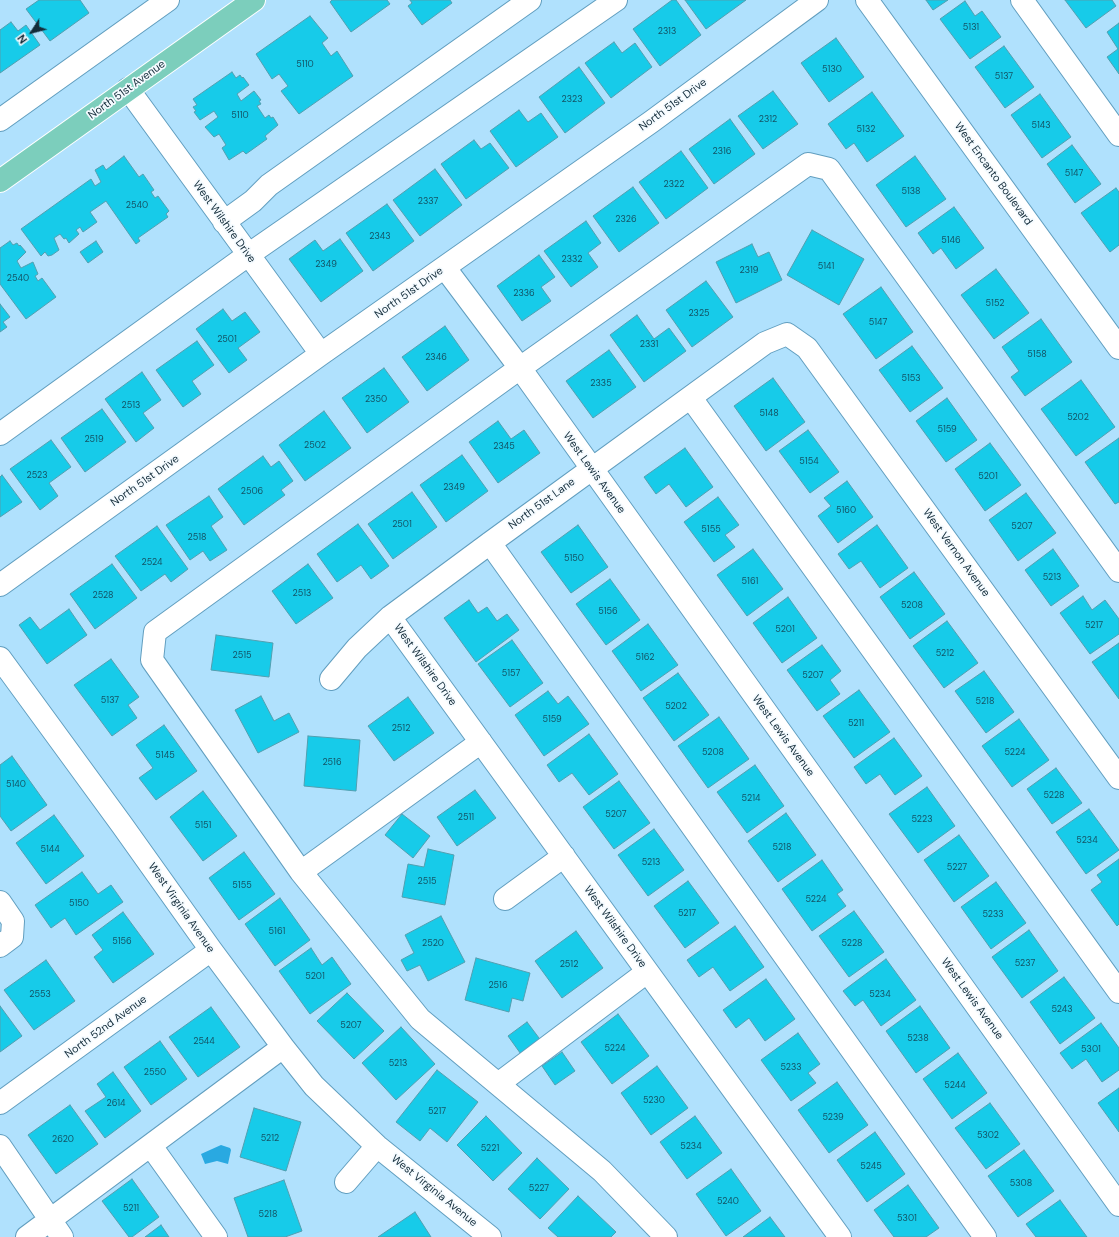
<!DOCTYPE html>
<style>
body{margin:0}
#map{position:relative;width:1119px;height:1237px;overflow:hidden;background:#b0e1fd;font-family:"DM Sans",sans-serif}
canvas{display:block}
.north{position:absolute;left:12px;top:12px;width:40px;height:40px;-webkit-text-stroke:3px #f5fbff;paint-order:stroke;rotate:234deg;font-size:11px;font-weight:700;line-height:16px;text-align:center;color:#122b39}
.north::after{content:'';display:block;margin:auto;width:14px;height:18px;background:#122b39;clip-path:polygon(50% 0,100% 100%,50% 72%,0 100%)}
</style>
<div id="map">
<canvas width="1119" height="1237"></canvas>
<div class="north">N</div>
</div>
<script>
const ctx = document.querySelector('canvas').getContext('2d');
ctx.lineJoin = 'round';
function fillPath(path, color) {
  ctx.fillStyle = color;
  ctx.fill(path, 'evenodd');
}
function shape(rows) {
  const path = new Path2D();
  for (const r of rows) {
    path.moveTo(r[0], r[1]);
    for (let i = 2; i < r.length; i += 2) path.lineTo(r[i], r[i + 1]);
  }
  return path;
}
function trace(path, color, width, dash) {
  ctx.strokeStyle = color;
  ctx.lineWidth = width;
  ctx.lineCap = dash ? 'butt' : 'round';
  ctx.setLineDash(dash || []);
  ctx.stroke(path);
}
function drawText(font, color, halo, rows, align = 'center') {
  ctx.font = font + ' "DM Sans",sans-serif';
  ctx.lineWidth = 3.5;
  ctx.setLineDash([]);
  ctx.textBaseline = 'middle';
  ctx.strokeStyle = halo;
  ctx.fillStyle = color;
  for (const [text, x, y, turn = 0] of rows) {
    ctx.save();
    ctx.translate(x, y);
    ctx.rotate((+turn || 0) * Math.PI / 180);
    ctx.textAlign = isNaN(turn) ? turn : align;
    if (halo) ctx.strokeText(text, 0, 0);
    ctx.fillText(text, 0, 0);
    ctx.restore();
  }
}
fillPath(shape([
 [221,1145,230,1148,231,1150,228,1164,217,1161,205,1164,201,1154]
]), '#29a9e1');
const building = shape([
 [39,0,80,0,89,13,50,41,26,9,39,0],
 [332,0,387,0,390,4,351,32,330,2,332,0],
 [410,0,450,0,452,3,422,25,408,6,412,3,410,0],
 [672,0,676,0,701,35,660,66,633,29,672,0],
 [685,0,746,0,706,29,685,0],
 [926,0,948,0,933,10,926,0],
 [1065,0,1112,0,1116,6,1086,28,1065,0],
 [965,1,975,16,982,11,1001,37,970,59,940,19,965,1],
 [310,16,328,38,322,43,331,56,337,51,353,76,299,114,281,91,288,86,279,74,272,79,256,54,310,16],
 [11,22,18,31,26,25,40,45,0,73,0,30,11,22],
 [1119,23,1119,74,1107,57,1118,49,1107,32,1119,23],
 [836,38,864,77,829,102,801,63,836,38],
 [614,42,622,53,635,43,652,67,611,98,585,63,614,42],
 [1004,46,1034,87,1005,108,975,67,1004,46],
 [579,67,605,103,565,133,539,97,579,67],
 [232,72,236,78,240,75,242,78,243,77,249,85,237,94,241,101,254,91,261,100,259,101,261,104,257,106,265,118,269,115,271,118,273,117,278,125,265,136,267,139,246,154,243,151,229,160,222,148,226,145,219,134,214,137,205,127,218,117,214,111,200,120,194,112,196,111,193,107,197,105,193,99,232,72],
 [773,91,798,124,763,149,738,116,773,91],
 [872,92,904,136,867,162,854,143,846,149,828,124,872,92],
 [1040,94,1071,137,1042,158,1011,115,1040,94],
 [519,110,528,122,541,113,558,137,516,167,490,131,519,110],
 [730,119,755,154,714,184,689,149,730,119],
 [474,140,481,149,490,143,509,168,466,199,441,164,474,140],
 [1072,145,1101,184,1075,203,1047,164,1072,145],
 [681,151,708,188,666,219,639,182,681,151],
 [124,156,139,177,143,174,154,190,151,192,155,198,158,196,169,211,166,214,168,217,138,238,140,241,136,244,106,201,90,212,97,222,83,232,80,227,76,230,79,234,69,243,66,238,64,239,60,234,54,238,59,250,52,255,48,256,45,252,41,256,21,229,91,179,95,186,101,182,95,170,103,165,106,170,124,156],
 [915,156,946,199,906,227,876,185,915,156],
 [435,169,462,205,420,236,393,200,435,169],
 [633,187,659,223,619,252,593,216,633,187],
 [1116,188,1119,192,1119,245,1110,252,1081,213,1116,188],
 [387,204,414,241,373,271,346,233,387,204],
 [954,207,984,248,956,269,941,248,933,254,918,233,954,207],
 [586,221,601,243,588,253,598,267,571,287,544,251,586,221],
 [812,230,864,259,839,305,787,275,812,230],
 [340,239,363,271,321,302,289,259,315,240,323,251,340,239],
 [10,241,13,245,17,243,19,246,20,245,26,252,17,261,21,268,33,262,38,274,35,276,38,281,42,278,56,297,26,319,0,284,0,248,10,241],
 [96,241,103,252,88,263,80,252,96,241],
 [752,244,758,257,769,252,782,280,736,303,716,262,752,244],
 [539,255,555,277,541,287,551,301,522,321,497,286,539,255],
 [996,269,1029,313,994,339,961,295,996,269],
 [706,281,733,317,692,347,666,310,706,281],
 [881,287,913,332,876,359,843,314,881,287],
 [0,304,10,317,3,322,7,327,0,332,0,304],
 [223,309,232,321,245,312,260,332,238,348,247,360,229,373,196,329,223,309],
 [637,315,654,339,669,328,686,351,644,382,610,335,637,315],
 [1041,319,1072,362,1025,396,1011,377,1019,371,1002,347,1041,319],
 [445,326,469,360,427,391,402,357,445,326],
 [197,341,214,365,192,381,201,394,183,407,156,370,197,341],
 [912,346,943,388,910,412,879,370,912,346],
 [609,350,636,387,593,418,566,381,609,350],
 [384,368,409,402,367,433,342,398,384,368],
 [142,372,161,400,143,413,154,428,136,442,105,399,142,372],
 [773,378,805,422,766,451,734,406,773,378],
 [1081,380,1115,427,1076,456,1041,409,1081,380],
 [947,398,977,440,946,462,916,421,947,398],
 [102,409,126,442,85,472,61,438,102,409],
 [324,411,351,448,305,481,279,445,324,411],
 [498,421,511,439,524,430,540,453,498,483,469,442,498,421],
 [808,430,839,472,810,493,779,451,808,430],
 [1119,438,1119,502,1115,504,1085,462,1119,438],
 [51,440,71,467,49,483,58,496,40,510,10,469,51,440],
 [990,443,1021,485,985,511,955,469,990,443],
 [685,448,713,487,686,507,669,484,656,494,644,477,685,448],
 [462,455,488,491,446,522,420,485,462,455],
 [263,456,271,467,279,461,293,481,281,490,285,495,244,525,218,489,263,456],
 [2,475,22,502,0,517,0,477,2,475],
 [847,481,873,517,838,543,818,516,831,506,824,498,847,481],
 [412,492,437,527,393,559,368,524,412,492],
 [1026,493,1056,533,1018,561,989,520,1026,493],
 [209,496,223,517,211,526,227,550,210,561,203,551,190,560,166,525,209,496],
 [718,497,739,525,725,535,735,547,714,562,684,522,718,497],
 [358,524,389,566,371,579,361,565,337,582,317,554,358,524],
 [578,525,608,567,571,593,541,552,578,525],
 [877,525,908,568,880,588,861,561,849,569,838,554,877,525],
 [157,526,188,569,171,582,165,574,141,591,115,556,157,526],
 [753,549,783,589,747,616,717,575,753,549],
 [1053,549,1079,586,1051,606,1025,570,1053,549],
 [112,564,137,598,95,629,70,594,112,564],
 [308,564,333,598,296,624,272,591,308,564],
 [914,572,945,614,910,639,880,597,914,572],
 [610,579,640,620,606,645,576,604,610,579],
 [1083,596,1092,610,1105,600,1119,619,1119,634,1090,654,1060,613,1083,596],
 [788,597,817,638,782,663,753,623,788,597],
 [469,600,478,613,487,607,497,621,507,614,519,630,476,662,444,618,469,600],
 [69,609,87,635,47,664,19,625,30,617,40,630,69,609],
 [947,621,978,663,944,688,913,646,947,621],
 [648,624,678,665,641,691,612,651,648,624],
 [216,635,273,643,269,677,211,670,216,635],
 [512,640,543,683,510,707,478,664,512,640],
 [1119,643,1119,699,1092,662,1119,643],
 [822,645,841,671,830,680,840,694,817,711,787,670,822,645],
 [111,659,139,697,128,705,137,718,112,736,74,685,111,659],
 [984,671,1014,712,986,733,955,691,984,671],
 [678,673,709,715,674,741,643,698,678,673],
 [859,690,890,732,854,758,823,716,859,690],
 [548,691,558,704,568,696,589,724,544,756,515,715,548,691],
 [261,696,274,721,289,713,299,732,258,753,235,710,261,696],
 [408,697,434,733,394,761,368,726,408,697],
 [719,717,749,759,708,788,678,746,719,717],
 [1019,719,1049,760,1012,787,982,746,1019,719],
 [164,725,197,771,156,800,139,778,153,768,136,745,164,725],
 [589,734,618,774,589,795,572,773,559,782,547,765,589,734],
 [308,736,360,740,356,791,304,786,308,736],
 [894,738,922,776,895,795,880,774,866,784,854,767,894,738],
 [12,756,47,805,11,831,0,816,0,765,12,756],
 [755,765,784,806,747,833,717,792,755,765],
 [1056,768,1082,803,1052,824,1027,789,1056,768],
 [619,781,650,823,614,849,583,807,619,781],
 [927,787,955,826,918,853,889,814,927,787],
 [475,790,496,818,457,846,437,817,475,790],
 [203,791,237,836,203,861,170,817,203,791],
 [1089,809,1119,850,1086,874,1056,832,1089,809],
 [786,813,816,855,778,882,748,841,786,813],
 [402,814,430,836,413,858,385,835,402,814],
 [54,815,84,856,46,884,16,843,54,815],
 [654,829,684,870,648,896,618,855,654,829],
 [959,835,989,876,954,902,924,860,959,835],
 [428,849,454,855,445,905,402,897,408,864,424,867,428,849],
 [244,852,275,894,239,920,209,878,244,852],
 [1119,859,1119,924,1117,926,1091,890,1102,882,1097,875,1119,859],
 [822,860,843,890,837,894,846,906,812,931,782,889,822,860],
 [82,872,98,894,111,885,123,902,76,935,65,918,51,928,35,905,82,872],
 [688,881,719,923,685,948,654,906,688,881],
 [996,882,1026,923,991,949,961,907,996,882],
 [280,898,310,940,275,966,245,924,280,898],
 [854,911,884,952,849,977,819,936,854,911],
 [123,912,154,954,113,983,94,957,103,950,92,935,123,912],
 [441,916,465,962,428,981,420,965,407,971,401,960,414,953,405,935,441,916],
 [735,926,764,967,730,991,713,967,699,977,687,960,735,926],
 [1029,930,1058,971,1022,998,992,957,1029,930],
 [576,931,603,968,562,998,535,961,576,931],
 [311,948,322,965,332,957,351,984,310,1014,279,971,311,948],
 [476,958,530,973,523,1001,512,998,509,1012,465,1000,476,958],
 [886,959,916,1000,881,1026,863,1000,855,1006,843,991,886,959],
 [46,960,75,1001,34,1030,4,990,46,960],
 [1064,977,1095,1018,1060,1044,1030,1002,1064,977],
 [766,979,795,1019,765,1041,749,1018,736,1028,723,1010,766,979],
 [347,993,384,1031,354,1059,317,1021,347,993],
 [0,1006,22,1036,0,1052,0,1006],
 [920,1006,950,1048,916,1073,886,1031,920,1006],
 [211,1007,240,1047,198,1077,169,1037,211,1007],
 [618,1014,649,1056,612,1084,581,1042,618,1014],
 [527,1022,542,1042,523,1057,508,1036,527,1022],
 [1101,1023,1119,1048,1119,1070,1102,1082,1086,1059,1072,1069,1060,1053,1101,1023],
 [401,1027,435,1064,396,1100,362,1063,401,1027],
 [798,1033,820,1064,808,1073,816,1083,791,1101,761,1060,798,1033],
 [160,1041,187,1079,151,1105,124,1067,160,1041],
 [562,1052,575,1071,555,1085,542,1066,562,1052],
 [958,1053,987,1093,952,1119,923,1079,958,1053],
 [657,1066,688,1108,651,1135,621,1093,657,1066],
 [437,1070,478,1102,447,1142,430,1128,420,1141,396,1122,437,1070],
 [113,1072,141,1111,105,1138,85,1111,106,1097,97,1084,113,1072],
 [837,1082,868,1125,829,1153,798,1110,837,1082],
 [1119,1088,1119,1132,1098,1103,1119,1088],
 [990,1103,1020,1144,986,1169,955,1128,990,1103],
 [70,1105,98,1144,56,1174,28,1135,70,1105],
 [254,1108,301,1122,286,1171,240,1157,254,1108],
 [486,1116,522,1153,493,1181,457,1145,486,1116],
 [695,1116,722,1153,687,1179,660,1142,695,1116],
 [875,1132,905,1174,867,1202,837,1160,875,1132],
 [1024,1150,1054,1191,1018,1217,988,1176,1024,1150],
 [537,1158,569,1189,540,1219,508,1189,537,1158],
 [731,1169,761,1211,726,1236,696,1194,731,1169],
 [132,1179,159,1217,132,1237,129,1237,102,1201,132,1179],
 [284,1180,302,1231,285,1237,248,1237,234,1198,284,1180],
 [908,1185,939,1228,926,1237,894,1237,874,1210,908,1185],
 [578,1196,616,1232,611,1237,558,1237,548,1228,578,1196],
 [1060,1200,1087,1237,1036,1237,1026,1224,1060,1200],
 [415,1212,431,1237,378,1237,415,1212],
 [770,1217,785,1237,743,1237,770,1217],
 [161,1225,169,1237,145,1237,161,1225]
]);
fillPath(building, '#17cbe9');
trace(building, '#529fb0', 1);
const minor = shape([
 [867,0,1119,348],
 [1022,0,1119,135],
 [128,89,321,354],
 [0,120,168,0],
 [224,222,253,201,269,185,530,0],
 [445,268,520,368,1119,1205],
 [691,398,1119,992],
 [0,434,248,255,616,0],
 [490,543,985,1237],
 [0,585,321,354,651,122,817,0],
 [390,617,840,1237],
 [0,658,122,825,211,950,283,1047,314,1086,377,1146,490,1237],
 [331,679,357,648,390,617,490,543,765,343,787,334,807,348,1119,778],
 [301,872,481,742],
 [505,899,564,856],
 [0,902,13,921,12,937,0,946],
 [498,1084,647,972],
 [0,1103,211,950],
 [0,1146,62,1237],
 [151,1146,216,1237],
 [346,1182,377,1146],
 [27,1237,283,1047],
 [666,1237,602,1171,420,1019,301,872,152,660,155,632,520,368,808,164,829,169,1119,571]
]);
const major = shape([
 [0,181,254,0]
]);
trace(minor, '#619ebf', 24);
trace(major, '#fff', 24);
trace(minor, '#fff', 22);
trace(major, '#7ccebc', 22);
drawText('9px', '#135365', null, [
 ["5131",971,28],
 ["2313",667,32],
 ["5110",305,65],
 ["5130",832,70],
 ["5137",1004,77],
 ["2323",572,100],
 ["5110",240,116],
 ["2312",768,120],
 ["5143",1041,126],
 ["5132",866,130],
 ["2316",722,152],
 ["5147",1074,174],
 ["2322",674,185],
 ["5138",911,192],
 ["2337",428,202],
 ["2540",137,206],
 ["2326",626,220],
 ["2343",380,237],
 ["5146",951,241],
 ["2332",572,260],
 ["2349",326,265],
 ["5141",826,267],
 ["2319",749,271],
 ["2540",18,279],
 ["2336",524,294],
 ["5152",995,304],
 ["2325",699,314],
 ["5147",878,323],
 ["2501",227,340],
 ["2331",649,345],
 ["5158",1037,355],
 ["2346",436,358],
 ["5153",911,379],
 ["2335",601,384],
 ["2350",376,400],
 ["2513",131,406],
 ["5148",769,414],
 ["5202",1078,418],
 ["5159",947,430],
 ["2519",94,440],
 ["2502",315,446],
 ["2345",504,447],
 ["5154",809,462],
 ["2523",37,476],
 ["5201",988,477],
 ["2349",454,488],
 ["2506",252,492],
 ["5160",846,511],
 ["2501",402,525],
 ["5207",1022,527],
 ["5155",711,530],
 ["2518",197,538],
 ["5150",574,559],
 ["2524",152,563],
 ["5213",1052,578],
 ["5161",750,582],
 ["2513",302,594],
 ["2528",103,596],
 ["5208",912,606],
 ["5156",608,612],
 ["5217",1094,626],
 ["5201",785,630],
 ["5212",945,654],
 ["2515",242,656],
 ["5162",645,658],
 ["5157",511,674],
 ["5207",813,676],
 ["5137",110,701],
 ["5218",985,702],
 ["5202",676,707],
 ["5159",552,720],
 ["5211",856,724],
 ["2512",401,729],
 ["5208",713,753],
 ["5224",1015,753],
 ["5145",165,756],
 ["2516",332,763],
 ["5140",16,785],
 ["5228",1054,796],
 ["5214",751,799],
 ["5207",616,815],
 ["2511",466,818],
 ["5223",922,820],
 ["5151",203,826],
 ["5234",1087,841],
 ["5218",782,848],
 ["5144",50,850],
 ["5213",651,863],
 ["5227",957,868],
 ["2515",427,882],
 ["5155",242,886],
 ["5224",816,900],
 ["5150",79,904],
 ["5217",687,914],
 ["5233",993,915],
 ["5161",277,932],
 ["5156",122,942],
 ["2520",433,944],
 ["5228",852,944],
 ["5237",1025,964],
 ["2512",569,965],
 ["5201",315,977],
 ["2516",498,986],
 ["2553",40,995],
 ["5234",880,995],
 ["5243",1062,1010],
 ["5207",351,1026],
 ["5238",918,1039],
 ["2544",204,1042],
 ["5224",615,1049],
 ["5301",1091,1050],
 ["5213",398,1064],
 ["5233",791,1068],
 ["2550",155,1073],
 ["5244",955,1086],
 ["5230",654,1101],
 ["2614",116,1104],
 ["5217",437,1112],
 ["5239",833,1118],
 ["5302",988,1136],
 ["5212",270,1139],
 ["2620",63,1140],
 ["5234",691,1147],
 ["5221",490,1149],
 ["5245",871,1167],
 ["5308",1021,1184],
 ["5227",539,1189],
 ["5240",728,1202],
 ["5211",131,1209],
 ["5218",268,1215],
 ["5301",907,1219]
]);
drawText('11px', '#122b39', '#f5fbff', [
 ["North 51st Avenue",127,90,-36],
 ["North 51st Drive",673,105,-36],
 ["West Encanto Boulevard",993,174,54],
 ["West Wilshire Drive",224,222,54],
 ["North 51st Drive",409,293,-35],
 ["West Lewis Avenue",594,473,54],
 ["North 51st Drive",145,481,-35],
 ["North 51st Lane",542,504,-36],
 ["West Vernon Avenue",956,553,54],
 ["West Wilshire Drive",425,665,54],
 ["West Lewis Avenue",783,736,54],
 ["West Virginia Avenue",181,908,55],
 ["West Wilshire Drive",615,927,54],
 ["West Lewis Avenue",972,999,54],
 ["North 52nd Avenue",106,1027,-36],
 ["West Virginia Avenue",434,1191,39]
]);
</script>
